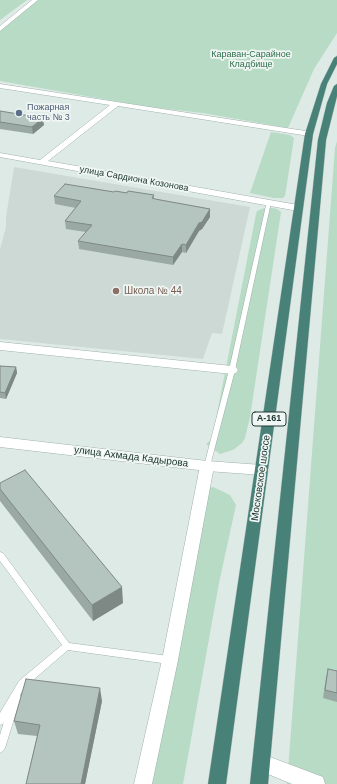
<!DOCTYPE html>
<meta charset="utf-8">
<style>
body{margin:0}
canvas{display:block;background:#deeae6}
</style>
<canvas width="337" height="784"></canvas>
<script>
const ctx = document.querySelector('canvas').getContext('2d');
ctx.lineJoin = 'round';
function fillPath(path, color) {
  ctx.fillStyle = color;
  ctx.fill(path, 'evenodd');
}
function shape(rows) {
  const path = new Path2D();
  for (const r of rows) {
    path.moveTo(r[0], r[1]);
    for (let i = 2; i < r.length; i += 2) path.lineTo(r[i], r[i + 1]);
  }
  return path;
}
function trace(path, color, width, dash) {
  ctx.strokeStyle = color;
  ctx.lineWidth = width;
  ctx.lineCap = dash ? 'butt' : 'round';
  ctx.setLineDash(dash || []);
  ctx.stroke(path);
}
function drawText(font, color, halo, rows, align = 'center') {
  ctx.font = font + ' Helvetica,sans-serif';
  ctx.lineWidth = 3.5;
  ctx.setLineDash([]);
  ctx.textBaseline = 'middle';
  ctx.strokeStyle = halo;
  ctx.fillStyle = color;
  for (const [text, x, y, turn = 0] of rows) {
    ctx.save();
    ctx.translate(x, y);
    ctx.rotate((+turn || 0) * Math.PI / 180);
    ctx.textAlign = isNaN(turn) ? turn : align;
    if (halo) ctx.strokeText(text, 0, 0);
    ctx.fillText(text, 0, 0);
    ctx.restore();
  }
}
fillPath(shape([
 [14,167,250,207,222,334,212,333,203,359,0,339,0,249,6,227,6,217]
]), '#cdd9d5');
fillPath(shape([
 [0,0,27,0,0,20],
 [37,0,337,0,337,33,314,69,288,128,203,113,149,107,0,81,0,30],
 [271,132,290,135,294,138,285,196,283,198,274,198,250,193],
 [337,141,337,784,287,784,335,148],
 [267,207,277,209,281,212,250,417,245,438,242,443,233,450,220,454,206,444,212,439,256,214,257,211],
 [213,487,230,495,236,505,219,583,183,784,139,784,206,489]
]), '#b7dbc4');
const service = shape([
 [267,201,271,202,235,370,210,466,209,468,205,468,204,466,229,370,267,201],
 [0,552,3,553,69,643,169,656,172,657,173,660,172,663,169,664,68,650,25,687,20,695,21,697,5,748,3,751,0,753,0,735,4,722,3,724,0,725,0,713,19,681,62,645,0,561,0,552]
]);
const minor = shape([
 [32,0,38,0,0,31,0,26,32,0],
 [0,84,312,132,313,134,309,136,118,106,48,161,298,205,302,208,298,211,0,157,0,153,40,160,110,105,0,88,0,84],
 [0,342,232,366,236,367,238,370,236,373,232,374,0,350,0,342],
 [207,461,212,463,214,466,178,660,152,784,134,784,162,660,200,466,202,463,207,461],
 [262,754,323,777,325,784,292,784,256,769,253,763,256,757,262,754]
]);
const tertiary = shape([
 [0,437,207,461,262,465,267,466,269,470,267,474,262,475,207,471,0,447,0,437]
]);
const trunk = shape([
 [337,56,337,64,327,84,313,134,226,784,208,784,305,134,321,84,334,58,337,56],
 [337,84,337,96,326,140,268,784,250,784,318,140,327,103,334,86,337,84]
]);
trace(service, '#a1b1ad', 1);
trace(minor, '#a1b1ad', 1);
trace(tertiary, '#a1b1ad', 1);
trace(trunk, '#bcc4c2', 1);
fillPath(service, '#fff');
fillPath(minor, '#fff');
fillPath(tertiary, '#fff');
fillPath(trunk, '#488178');
fillPath(shape([
 [0,111,44,125,33,134,0,129],
 [114,192,154,195,154,199,210,209,210,217,202,229,199,231,186,253,182,252,173,265,79,249,78,241,86,232,66,229,65,221,76,208,55,204,54,196],
 [0,366,16,367,17,373,6,399,0,398],
 [0,483,123,603,93,621,0,501],
 [328,669,337,671,337,702,323,698,326,677],
 [102,701,85,784,26,784,37,736,18,734,14,721]
]), '#9ba9a4');
fillPath(shape([
 [43,118,44,125,33,134,32,127],
 [210,209,210,217,202,229,199,231,186,253,186,245,199,223],
 [182,244,182,252,173,265,173,257],
 [16,367,17,373,6,399,5,393],
 [122,587,123,603,93,621,92,605],
 [100,688,102,701,85,784,81,784]
]), '#7e8986');
const building = shape([
 [0,111,43,118,32,127,0,122,0,111],
 [65,184,114,192,115,191,127,193,128,191,154,195,152,198,155,199,210,209,202,222,199,223,186,245,182,244,173,257,78,241,92,225,65,221,81,201,54,196,65,184],
 [0,366,16,367,5,393,0,392,0,366],
 [25,470,122,587,92,605,0,489,0,483,25,470],
 [328,669,337,671,337,693,325,690,328,669],
 [26,679,100,688,81,784,26,784,40,725,14,721,26,679]
]);
fillPath(building, '#b4c4bf');
trace(building, '#7e8986', 1);
for (const [x, y, r, color] of [
 [19,113,4,"#5c6f8a"],
 [116,291,4,"#8d6e63"]
]) {
  const dot = new Path2D();
  dot.arc(x, y, r, 0, 2 * Math.PI);
  ctx.fillStyle = color;
  ctx.fill(dot);
  trace(dot, '#eff6f3', 1.5);
}
drawText('9px', '#2c6e4b', '#eff6f3', [
 ["Караван-Сарайное",251,55],
 ["Кладбище",251,65]
]);
drawText('9px', '#4e5e75', '#eff6f3', [
 ["Пожарная",27,108],
 ["часть № 3",27,118]
], 'left');
drawText('9px', '#203934', '#eff6f3', [
 ["улица Сардиона Козонова",134,179,10]
]);
for (const [x, y, w] of [
 [269,419,34]
]) {
  const box = new Path2D();
  box.roundRect(x - w / 2, y - 7, w, 14, 3);
  ctx.fillStyle = '#eff6f3';
  ctx.fill(box);
  trace(box, '#203934', 1);
}
drawText('bold 9px', '#203934', null, [
 ["А-161",269,419]
]);
drawText('10px', '#785e54', '#eff6f3', [
 ["Школа № 44",124,291]
], 'left');
drawText('10px', '#203934', '#eff6f3', [
 ["улица Ахмада Кадырова",131,457,7],
 ["Московское шоссе",261,478,-82]
]);
</script>
